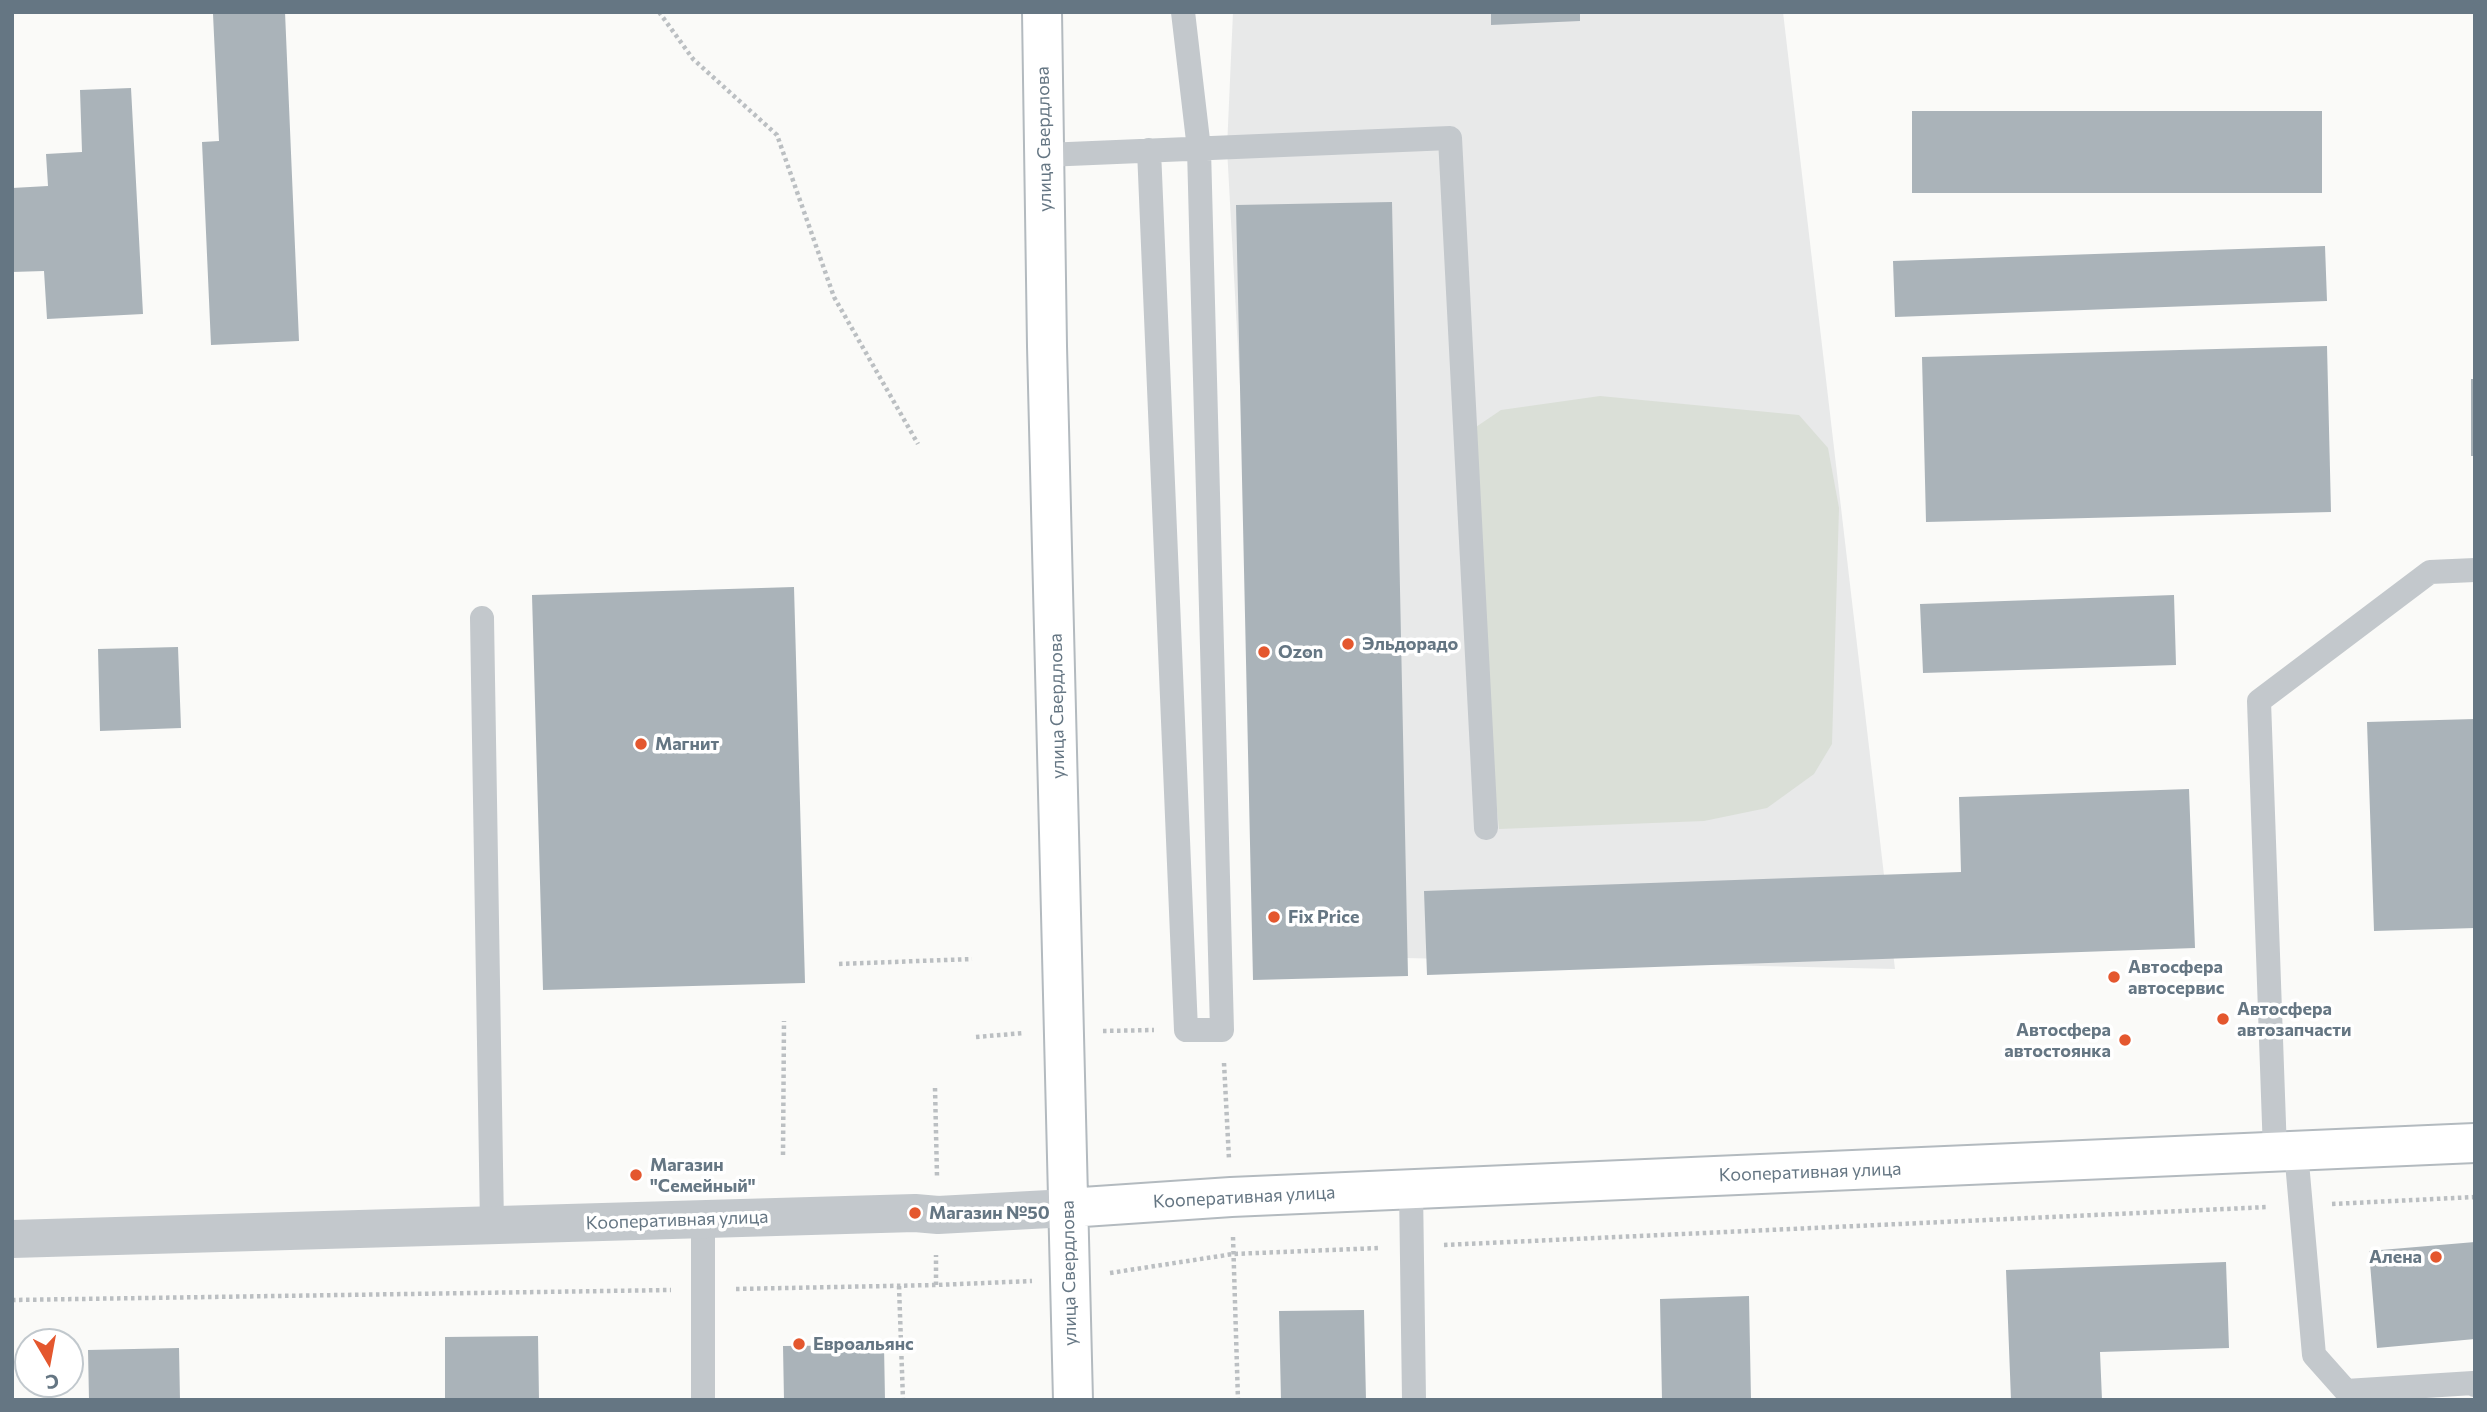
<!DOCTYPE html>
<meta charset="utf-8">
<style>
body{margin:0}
#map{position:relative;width:2487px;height:1412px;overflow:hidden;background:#fafaf8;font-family:Commissioner,sans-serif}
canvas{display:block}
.frame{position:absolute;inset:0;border:14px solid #657683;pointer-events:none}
.north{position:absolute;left:14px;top:1328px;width:70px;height:70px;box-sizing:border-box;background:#fff;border:2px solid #c1c8cd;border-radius:50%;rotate:170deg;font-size:19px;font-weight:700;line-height:28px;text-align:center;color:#657683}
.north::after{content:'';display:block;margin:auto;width:24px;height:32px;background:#e4572e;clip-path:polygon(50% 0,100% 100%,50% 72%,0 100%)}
</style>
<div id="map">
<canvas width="2487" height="1412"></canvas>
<div class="frame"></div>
<div class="north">С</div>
</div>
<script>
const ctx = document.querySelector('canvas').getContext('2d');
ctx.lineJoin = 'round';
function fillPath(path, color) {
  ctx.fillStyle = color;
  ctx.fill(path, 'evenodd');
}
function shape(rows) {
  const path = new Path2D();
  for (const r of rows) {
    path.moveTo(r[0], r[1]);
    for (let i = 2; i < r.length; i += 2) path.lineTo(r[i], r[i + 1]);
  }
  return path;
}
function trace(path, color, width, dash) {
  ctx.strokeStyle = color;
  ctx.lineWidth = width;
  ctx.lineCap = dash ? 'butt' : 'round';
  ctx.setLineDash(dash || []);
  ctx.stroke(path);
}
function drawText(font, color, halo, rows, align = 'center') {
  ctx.font = font + ' Commissioner,sans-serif';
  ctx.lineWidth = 7;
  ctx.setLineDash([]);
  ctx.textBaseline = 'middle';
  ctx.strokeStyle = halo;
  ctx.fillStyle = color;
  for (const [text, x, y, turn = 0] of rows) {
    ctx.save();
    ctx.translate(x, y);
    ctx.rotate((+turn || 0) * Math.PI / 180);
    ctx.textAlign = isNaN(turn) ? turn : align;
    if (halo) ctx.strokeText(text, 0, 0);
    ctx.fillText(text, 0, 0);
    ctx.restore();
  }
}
fillPath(shape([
 [1233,12,1783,12,1895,969,1271,955,1227,148]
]), '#e8e9e9');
fillPath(shape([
 [1600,396,1799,415,1828,448,1839,508,1832,744,1814,774,1767,808,1704,821,1499,829,1466,505,1473,429,1501,410]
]), '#dadfd7');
fillPath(shape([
 [285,12,299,341,211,345,202,142,219,141,213,14],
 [1491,12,1580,12,1580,21,1491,25],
 [131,88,143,314,47,319,44,271,12,272,12,188,48,186,46,154,82,152,80,90],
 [1912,111,2322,111,2322,193,1912,193],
 [1392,202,1408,976,1253,980,1236,205],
 [2325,246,2327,301,1895,317,1893,261],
 [2327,346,2331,512,1926,522,1922,357],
 [2471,379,2475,379,2475,456,2471,456],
 [794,587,805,983,543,990,532,595],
 [2174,595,2176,665,1923,673,1920,604],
 [178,647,181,728,100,731,98,649],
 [2475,719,2475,928,2374,931,2367,722],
 [2189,789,2195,948,1427,975,1424,891,1961,872,1959,797],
 [2475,1242,2475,1339,2377,1348,2369,1251],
 [2226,1262,2229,1348,2100,1352,2102,1400,2011,1400,2006,1270],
 [1749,1296,1751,1400,1662,1400,1660,1299],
 [1364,1310,1366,1400,1281,1400,1279,1311],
 [538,1336,539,1400,445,1400,445,1337],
 [884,1345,885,1400,784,1400,783,1346],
 [179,1348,180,1400,89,1400,88,1350]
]), '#aab3b9');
const secondary = shape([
 [1042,12,1047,346,1073,1400],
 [1068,1208,1231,1197,2475,1143]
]);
trace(secondary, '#b3babf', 42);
trace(shape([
 [659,12,693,59,777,135,834,297,918,444],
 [839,964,972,959],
 [1103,1031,1154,1030],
 [976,1037,1024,1033],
 [1224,1063,1229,1159],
 [935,1088,937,1176],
 [783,1155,784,1021],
 [2332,1204,2475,1197],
 [1233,1237,1238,1400],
 [1444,1245,2268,1207],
 [1110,1273,1233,1254,1380,1248],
 [936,1285,936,1255],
 [899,1286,903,1400],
 [736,1289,936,1285,1032,1281],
 [12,1300,671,1290]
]), '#bbbfc2', 4.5, [3.5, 3.5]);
trace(shape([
 [1149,150,1186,1030,1222,1030,1199,149,1183,12],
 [1045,155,1450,138,1486,828],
 [482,618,492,1225],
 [2296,1151,2314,1355,2346,1391,2473,1383,2475,1385],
 [2275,1152,2259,701,2430,572,2475,570],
 [1411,1189,1414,1400],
 [703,1219,703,1400]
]), '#c3c8cc', 24);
trace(shape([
 [12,1239,915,1213,938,1215,1068,1208]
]), '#c3c8cc', 38);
trace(secondary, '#fff', 38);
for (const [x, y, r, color] of [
 [1348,644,7,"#e4572e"],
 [1264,652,7,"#e4572e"],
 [641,744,7,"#e4572e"],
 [1274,917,7,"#e4572e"],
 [2114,977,7,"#e4572e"],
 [2223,1019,7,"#e4572e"],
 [2125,1040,7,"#e4572e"],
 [636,1175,7,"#e4572e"],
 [915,1213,7,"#e4572e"],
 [2436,1257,7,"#e4572e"],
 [799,1344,7,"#e4572e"]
]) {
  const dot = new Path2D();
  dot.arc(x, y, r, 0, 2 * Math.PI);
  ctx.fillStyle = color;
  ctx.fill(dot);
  trace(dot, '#fff', 2.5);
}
drawText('18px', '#657683', '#fff', [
 ["улица Свердлова",1044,139,-91],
 ["улица Свердлова",1057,706,-91],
 ["Кооперативная улица",1810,1172,-2],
 ["Кооперативная улица",1244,1197,-3],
 ["Кооперативная улица",677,1220,-2],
 ["улица Свердлова",1069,1273,-91]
]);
drawText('bold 18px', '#657683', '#fff', [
 ["Эльдорадо",1362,644],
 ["Ozon",1278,652],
 ["Магнит",655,744],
 ["Fix Price",1288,917],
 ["Автосфера",2128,967],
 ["автосервис",2128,988],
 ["Автосфера",2237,1009],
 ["автозапчасти",2237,1030],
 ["Автосфера",2111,1030,"right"],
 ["автостоянка",2111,1051,"right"],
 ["Магазин",650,1165],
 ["\"Семейный\"",650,1186],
 ["Магазин №50",929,1213],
 ["Алена",2422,1257,"right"],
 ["Евроальянс",813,1344]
], 'left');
</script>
